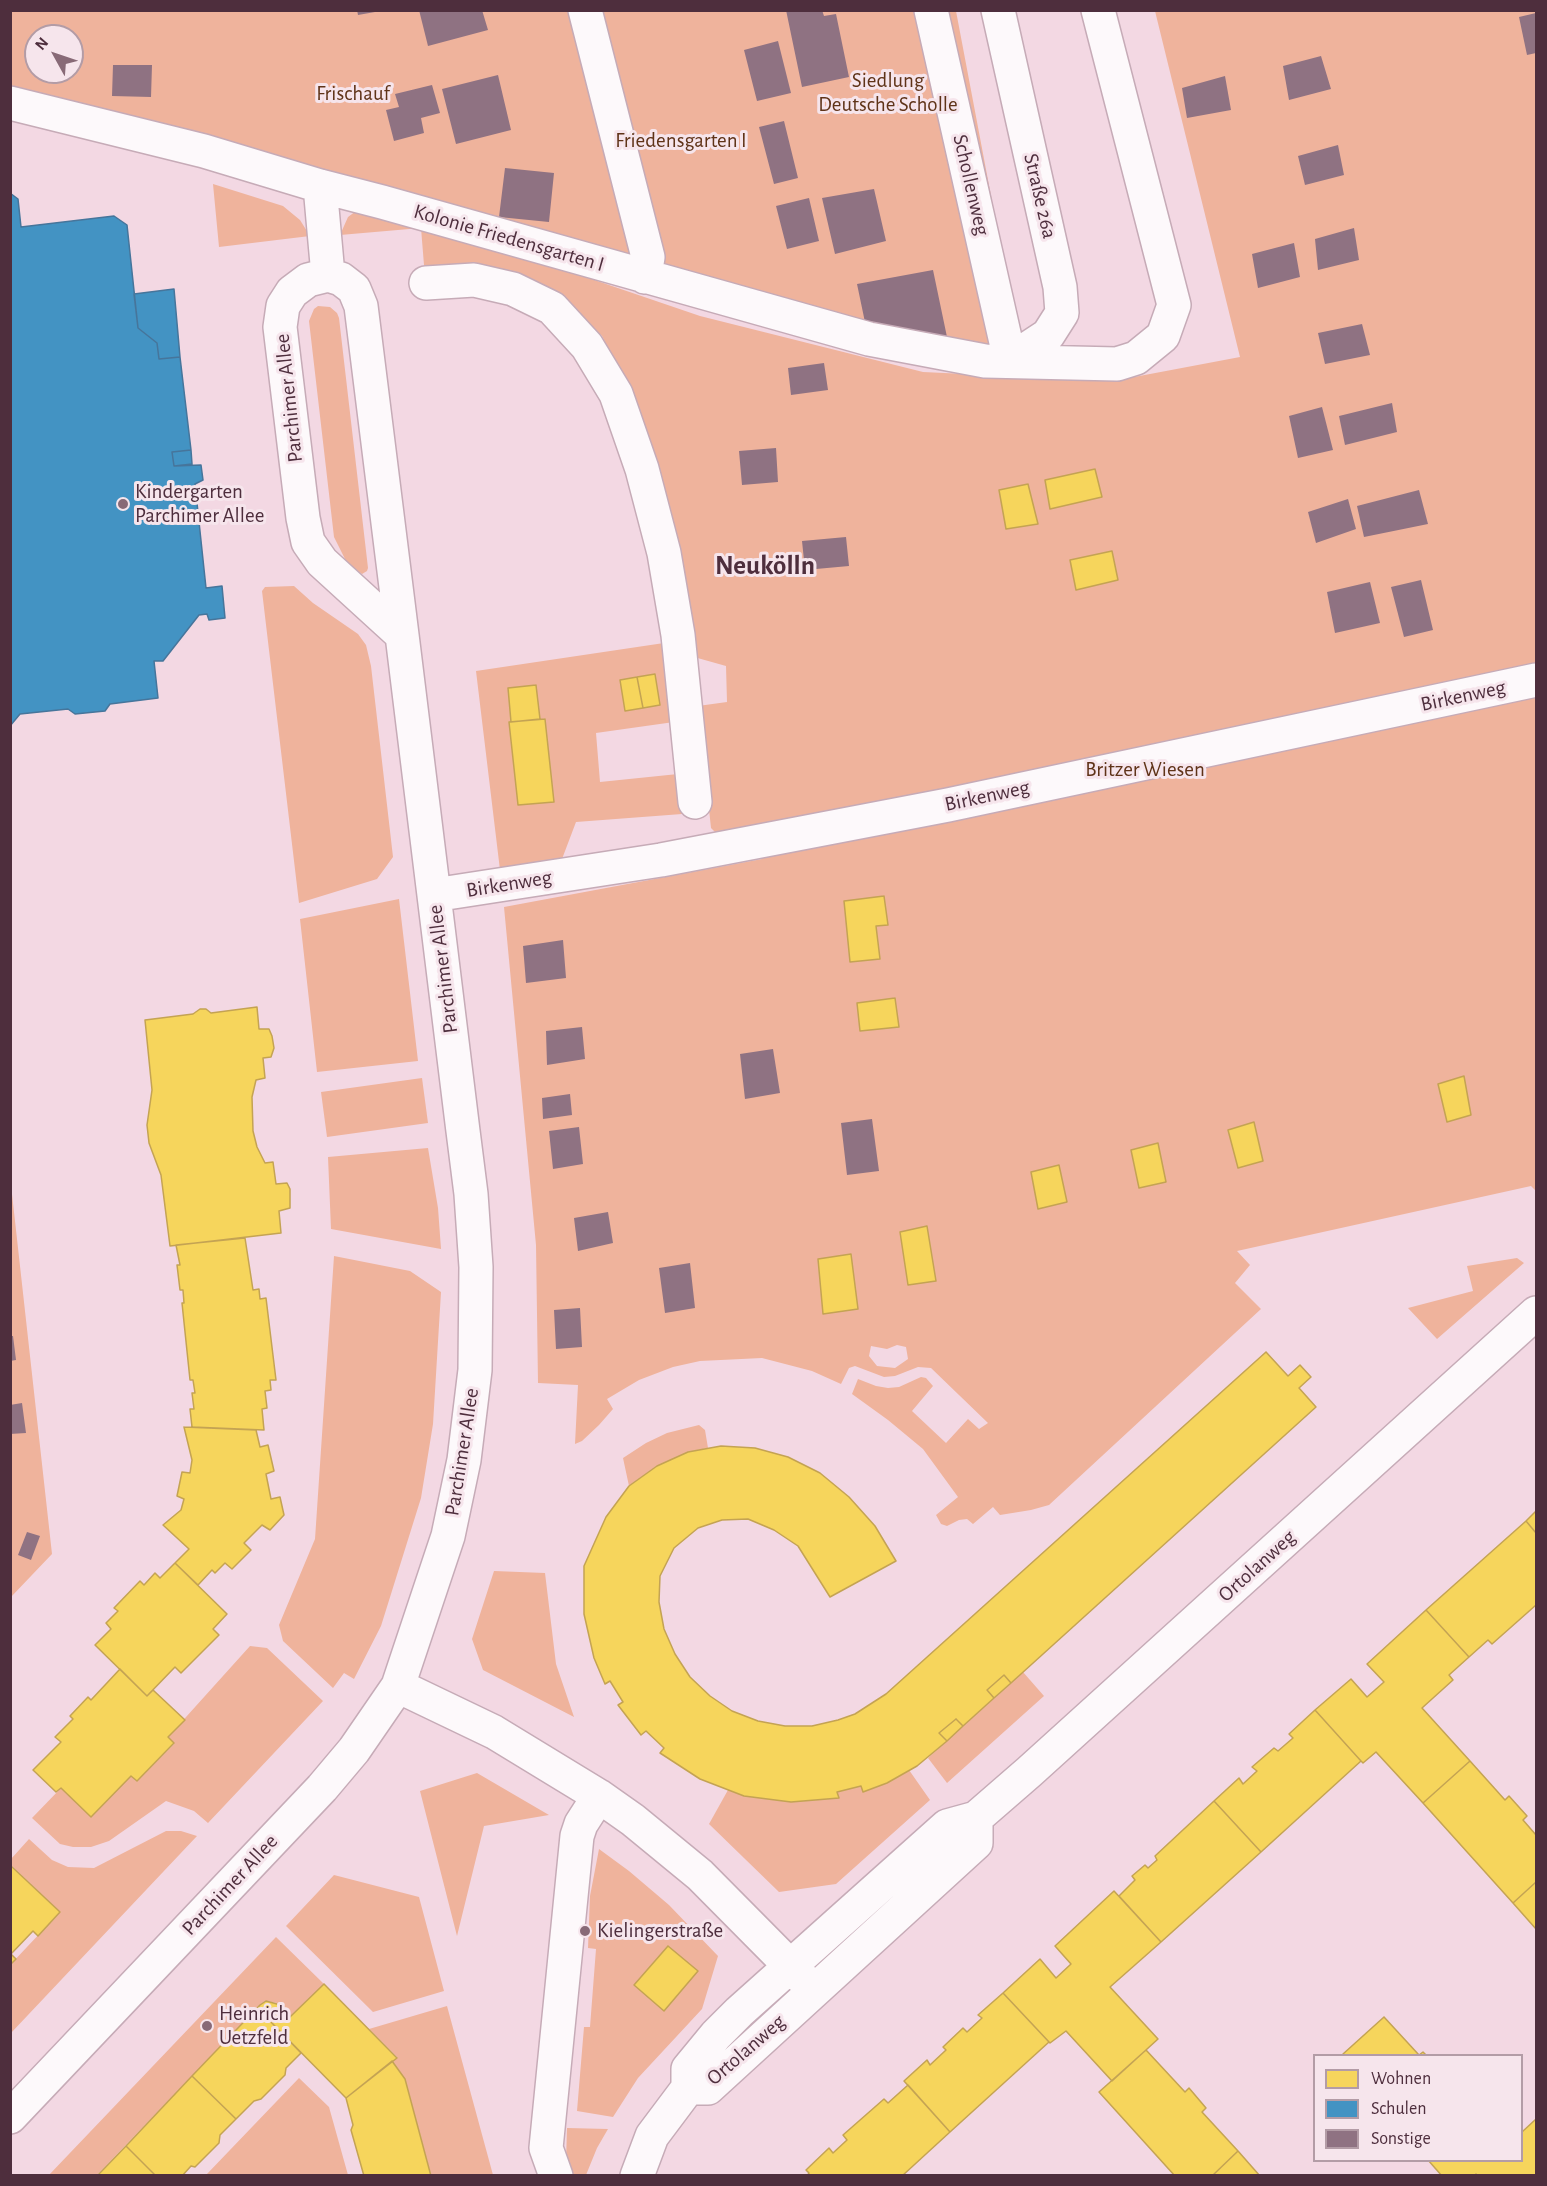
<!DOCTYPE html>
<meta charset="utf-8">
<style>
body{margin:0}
#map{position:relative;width:1547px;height:2186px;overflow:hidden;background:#f3d8e3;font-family:"Alegreya Sans",sans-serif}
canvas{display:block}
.frame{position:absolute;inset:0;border:12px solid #4e2e3d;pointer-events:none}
.legend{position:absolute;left:1313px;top:2054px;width:210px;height:108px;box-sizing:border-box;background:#f6e5ec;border:2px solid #b39ca6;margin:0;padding:8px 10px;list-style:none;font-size:18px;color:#4e2e3d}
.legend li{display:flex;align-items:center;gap:12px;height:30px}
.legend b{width:30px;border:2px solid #b39ca6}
.north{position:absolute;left:24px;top:24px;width:60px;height:60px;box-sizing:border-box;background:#f6e5ec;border:2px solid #b39ca6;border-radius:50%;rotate:310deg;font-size:16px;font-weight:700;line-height:24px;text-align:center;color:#4e2e3d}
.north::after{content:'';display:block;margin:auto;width:21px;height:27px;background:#886a77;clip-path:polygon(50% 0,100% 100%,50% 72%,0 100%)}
</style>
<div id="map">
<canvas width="1547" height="2186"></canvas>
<div class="frame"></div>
<ul class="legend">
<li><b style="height:16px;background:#f6d55c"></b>Wohnen</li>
<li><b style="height:16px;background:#4393c3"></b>Schulen</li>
<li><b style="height:16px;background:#8f7282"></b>Sonstige</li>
</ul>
<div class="north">N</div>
</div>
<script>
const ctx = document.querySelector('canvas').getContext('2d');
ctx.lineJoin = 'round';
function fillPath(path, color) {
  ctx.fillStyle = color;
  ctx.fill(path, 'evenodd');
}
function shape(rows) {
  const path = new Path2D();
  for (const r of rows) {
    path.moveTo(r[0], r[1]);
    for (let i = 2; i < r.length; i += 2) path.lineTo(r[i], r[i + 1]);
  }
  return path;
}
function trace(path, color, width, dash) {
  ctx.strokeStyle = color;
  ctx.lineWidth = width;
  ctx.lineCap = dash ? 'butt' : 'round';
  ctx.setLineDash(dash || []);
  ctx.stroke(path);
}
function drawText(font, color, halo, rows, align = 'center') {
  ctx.font = font + ' "Alegreya Sans",sans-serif';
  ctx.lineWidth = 6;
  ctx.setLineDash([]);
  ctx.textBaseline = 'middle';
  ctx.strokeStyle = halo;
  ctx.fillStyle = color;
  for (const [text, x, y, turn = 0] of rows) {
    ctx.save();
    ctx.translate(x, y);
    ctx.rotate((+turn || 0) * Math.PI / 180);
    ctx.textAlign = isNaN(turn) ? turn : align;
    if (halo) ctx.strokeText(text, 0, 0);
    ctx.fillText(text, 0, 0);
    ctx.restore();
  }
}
fillPath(shape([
 [10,11,956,11,1020,349,863,329,11,88],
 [36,36,72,36,72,72,36,72],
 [1155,11,1536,11,1536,1191,1531,1186,1237,1251,1250,1265,1235,1283,1261,1309,1049,1505,1031,1510,1000,1515,993,1507,973,1524,967,1519,959,1520,947,1526,941,1524,936,1515,958,1497,923,1449,888,1420,852,1394,858,1379,876,1386,888,1388,899,1387,921,1377,926,1378,933,1386,912,1411,946,1443,968,1419,979,1429,988,1423,931,1368,918,1367,895,1376,884,1377,855,1366,849,1368,841,1384,812,1371,762,1358,700,1361,673,1367,639,1380,607,1399,613,1409,599,1425,582,1441,575,1444,578,1385,538,1383,536,1245,504,907,762,859,759,829,719,836,711,828,698,706,727,702,726,666,694,657,633,398,602,336,556,296,483,268,424,265,421,228,340,235,348,217,360,208,389,210,700,316,923,372,1113,381,1240,357],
 [897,1345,906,1347,908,1359,895,1368,877,1366,869,1356,871,1346,887,1349],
 [213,184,283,206,300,220,310,236,219,247],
 [318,306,330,307,337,313,339,318,368,568,367,571,362,574,347,563,334,537,309,321,314,309],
 [294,586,313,603,358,634,366,645,371,666,393,857,377,879,299,903,262,591,265,587],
 [664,643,674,722,596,733,600,782,678,774,682,814,576,822,562,859,500,870,476,671],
 [399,899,418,1061,317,1072,300,919],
 [422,1078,428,1123,327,1137,321,1092],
 [428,1148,438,1208,441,1249,331,1229,328,1157],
 [10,1176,52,1554,11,1597,10,1597],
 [334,1256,410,1271,441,1292,433,1424,421,1498,381,1626,354,1679,344,1673,333,1688,283,1641,279,1625,315,1539],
 [1517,1258,1524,1263,1437,1339,1408,1308,1473,1291,1467,1266],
 [699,1425,705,1430,708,1448,688,1452,657,1466,629,1486,623,1458,646,1443,667,1433],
 [494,1571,545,1573,556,1664,574,1717,483,1670,472,1639],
 [250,1646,267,1648,323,1701,208,1823,194,1811,166,1801,109,1841,91,1847,73,1847,60,1844,32,1818,61,1788,91,1817,131,1776,137,1781,174,1744,168,1737],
 [1023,1672,1044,1696,947,1783,928,1758],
 [909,1770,930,1800,836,1884,779,1892,709,1824,728,1790,744,1796,791,1802,838,1798,837,1792],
 [477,1773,549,1815,484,1826,457,1936,420,1791],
 [166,1831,181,1831,197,1836,11,2033,10,1965,60,1912,11,1865,11,1859,29,1839,52,1860,68,1867,94,1868],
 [599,1849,629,1871,669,1905,718,1956,702,2009,638,2078,613,2117,577,2111,584,2027,590,2027,596,1949,588,1948,590,1896],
 [334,1875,419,1897,444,1991,373,2012,286,1926],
 [276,1937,324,1984,290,2017,277,2003,266,2001,260,2005,97,2175,48,2176],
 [447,2006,493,2175,431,2175,405,2079,392,2061,397,2057,369,2029],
 [299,2078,329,2107,348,2175,206,2175],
 [567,2128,608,2129,597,2148,586,2175,572,2175,566,2162]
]), '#efb39c');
const homes = shape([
 [1095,469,1102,497,1050,509,1045,480,1095,469],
 [1028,484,1038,524,1006,529,999,490,1028,484],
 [1112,551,1118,580,1076,590,1070,560,1112,551],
 [655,674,660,705,643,708,637,677,655,674],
 [637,677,643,708,625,711,620,680,637,677],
 [536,685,540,719,511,722,508,688,536,685],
 [545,719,554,802,518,805,509,722,545,719],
 [884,896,888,925,876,926,880,959,850,962,844,901,884,896],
 [895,998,899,1027,860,1031,857,1003,895,998],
 [257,1007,259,1029,269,1029,272,1036,274,1048,271,1057,263,1058,265,1078,256,1080,252,1097,253,1131,257,1147,265,1163,273,1162,276,1184,287,1183,290,1189,290,1208,279,1211,281,1233,170,1246,161,1175,149,1143,147,1125,152,1090,145,1020,193,1014,200,1009,206,1009,211,1013,257,1007],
 [1464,1076,1471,1115,1447,1122,1438,1084,1464,1076],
 [1254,1122,1263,1161,1238,1168,1228,1130,1254,1122],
 [1158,1143,1166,1182,1139,1188,1131,1150,1158,1143],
 [1059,1165,1067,1202,1038,1209,1031,1172,1059,1165],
 [927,1226,936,1281,908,1285,900,1232,927,1226],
 [245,1238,253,1290,259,1289,260,1299,266,1298,276,1380,270,1380,271,1390,265,1391,267,1408,262,1409,264,1430,192,1427,190,1409,194,1409,192,1393,195,1393,193,1380,190,1380,182,1303,184,1303,183,1290,180,1290,177,1265,180,1265,176,1245,245,1238],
 [851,1254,858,1309,823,1314,818,1259,851,1254],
 [1266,1352,1288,1376,1300,1365,1311,1377,1299,1388,1316,1407,1011,1683,1004,1675,987,1690,994,1698,963,1726,956,1719,939,1733,947,1741,917,1766,887,1783,863,1792,861,1786,837,1792,839,1798,791,1802,744,1796,700,1779,660,1753,664,1748,646,1731,641,1735,618,1705,623,1702,610,1681,605,1684,594,1658,584,1614,584,1566,606,1517,629,1486,657,1466,688,1452,721,1446,755,1448,788,1457,820,1473,849,1497,875,1526,896,1561,830,1597,798,1546,774,1530,748,1519,722,1520,698,1528,674,1548,660,1576,659,1602,664,1629,675,1654,690,1677,710,1696,732,1711,758,1721,785,1726,812,1726,838,1720,855,1714,886,1694,1266,1352],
 [184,1427,256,1430,260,1447,268,1445,274,1471,266,1474,271,1499,280,1497,284,1515,270,1530,262,1525,244,1543,251,1550,232,1569,225,1563,215,1573,212,1570,198,1585,175,1563,189,1549,163,1525,181,1510,184,1499,177,1496,182,1472,190,1473,192,1460,184,1427],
 [1536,1511,1536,1533,1526,1521,1536,1511],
 [1526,1521,1536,1533,1536,1605,1492,1644,1488,1640,1469,1657,1426,1610,1526,1521],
 [175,1563,227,1614,213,1629,219,1635,181,1673,175,1667,147,1696,95,1645,111,1629,106,1623,118,1611,114,1608,140,1581,144,1585,155,1573,160,1578,175,1563],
 [1426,1610,1469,1657,1449,1675,1453,1680,1422,1708,1470,1761,1423,1803,1376,1752,1363,1763,1361,1761,1315,1710,1351,1679,1367,1697,1384,1682,1367,1664,1426,1610],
 [120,1669,147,1696,153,1690,185,1720,168,1737,174,1743,137,1781,131,1776,91,1817,61,1788,56,1792,33,1770,61,1742,55,1737,73,1719,70,1716,88,1697,91,1700,120,1669],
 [1004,1675,1011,1683,994,1698,987,1690,1004,1675],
 [1315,1710,1361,1761,1261,1852,1214,1801,1239,1778,1243,1784,1257,1771,1252,1767,1274,1748,1278,1751,1293,1738,1289,1734,1315,1710],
 [956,1719,963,1726,947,1741,939,1733,956,1719],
 [1470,1761,1505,1800,1509,1796,1527,1816,1523,1820,1536,1835,1536,1882,1513,1903,1423,1803,1470,1761],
 [1214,1801,1261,1852,1161,1942,1119,1896,1135,1880,1132,1876,1145,1865,1148,1868,1157,1860,1155,1856,1214,1801],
 [10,1865,60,1912,38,1936,33,1931,11,1954,16,1959,10,1965,10,1865],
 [1536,1882,1536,1929,1513,1903,1536,1882],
 [1114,1891,1161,1942,1110,1987,1158,2039,1112,2081,1066,2031,1050,2043,1003,1993,1040,1959,1056,1978,1071,1964,1055,1946,1114,1891],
 [668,1946,698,1971,664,2011,634,1985,668,1946],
 [324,1984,397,2058,346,2098,269,2020,281,2009,290,2017,324,1984],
 [1003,1993,1049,2042,950,2132,904,2081,927,2060,930,2065,946,2050,943,2047,963,2028,967,2032,982,2018,978,2015,1003,1993],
 [266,2001,277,2004,281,2009,269,2020,301,2053,286,2068,285,2075,261,2099,254,2101,236,2119,192,2076,260,2005,266,2001],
 [1384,2017,1419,2055,1423,2052,1427,2056,1345,2056,1343,2054,1384,2017],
 [1146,2050,1185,2092,1189,2088,1206,2108,1202,2112,1238,2151,1212,2176,1175,2176,1099,2092,1146,2050],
 [392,2061,405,2079,431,2176,364,2176,351,2130,353,2125,346,2098,392,2061],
 [192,2076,236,2119,220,2135,219,2143,195,2167,191,2166,182,2176,156,2176,126,2146,192,2076],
 [908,2085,950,2132,902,2176,807,2176,809,2173,806,2170,829,2148,833,2153,847,2140,843,2135,884,2099,888,2103,908,2085],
 [1536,2119,1536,2176,1478,2176,1476,2174,1474,2176,1442,2176,1428,2160,1522,2160,1522,2132,1536,2119],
 [126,2146,156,2176,97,2176,126,2146],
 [1238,2151,1260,2176,1212,2176,1238,2151]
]);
fillPath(homes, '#f6d55c');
trace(homes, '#c4a353', 1.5);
const schools = shape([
 [10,193,18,199,21,227,114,216,127,225,138,328,157,343,159,359,180,357,191,450,172,452,174,466,201,465,203,480,195,484,206,588,222,586,225,618,209,620,207,614,199,615,163,661,154,661,158,698,110,704,105,711,75,714,68,709,20,714,10,726,10,193],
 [174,289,180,357,159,359,157,343,138,328,134,294,174,289],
 [191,450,192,464,174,466,172,452,191,450]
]);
fillPath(schools, '#4393c3');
trace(schools, '#46759b', 1.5);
fillPath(shape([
 [357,10,375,10,375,12,358,15],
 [419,10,482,10,488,30,428,46],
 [786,10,822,10,824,16,836,14,849,77,802,87],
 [1536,13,1536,53,1527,55,1519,17],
 [778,41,791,93,757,101,744,50],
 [1321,56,1331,89,1289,100,1283,66],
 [113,65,152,65,151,97,112,96],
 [498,75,511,130,456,144,442,89],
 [1225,76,1231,110,1187,118,1182,88],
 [432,85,440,113,421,118,424,133,394,141,386,110,399,107,395,94],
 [784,121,798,178,774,184,759,127],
 [1338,145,1344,175,1305,185,1298,156],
 [505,168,554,173,549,222,499,217],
 [874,189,886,241,835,254,822,198],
 [809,198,819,241,787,249,776,206],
 [1354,228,1359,260,1318,270,1315,239],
 [1294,243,1300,277,1258,288,1252,254],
 [933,270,947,337,866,327,857,284],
 [1362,324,1370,355,1325,364,1318,333],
 [824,363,828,390,791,395,788,368],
 [1392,403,1397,432,1345,445,1339,416],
 [1322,407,1333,450,1298,458,1289,416],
 [776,448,778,482,742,485,739,451],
 [1419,490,1428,524,1364,537,1357,506],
 [1348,499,1356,529,1316,543,1308,512],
 [846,537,849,566,805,570,802,541],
 [1421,580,1433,630,1404,637,1391,587],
 [1370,582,1380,623,1335,633,1327,592],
 [563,940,566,978,526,983,523,946],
 [582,1027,585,1059,547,1065,546,1031],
 [773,1049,780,1093,745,1099,740,1054],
 [570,1094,572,1115,543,1119,542,1098],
 [872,1119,879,1171,847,1175,841,1123],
 [579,1127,583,1164,553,1169,549,1131],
 [608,1212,613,1243,578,1251,574,1218],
 [690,1263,695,1308,665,1313,659,1268],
 [580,1308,582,1347,556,1349,554,1310],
 [10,1336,13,1336,16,1360,10,1361],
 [22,1403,26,1433,10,1434,10,1405],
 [27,1532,40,1536,31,1560,18,1555]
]), '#8f7282');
const minor = shape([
 [585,10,648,257,645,277],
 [931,10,1010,360],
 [998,10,1060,287,1062,313,1048,335,1010,360],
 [10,103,204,151,320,186,382,202,869,339,985,361,1117,364,1136,358,1163,336,1174,305,1098,10],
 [320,186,328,275],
 [328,275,341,279,354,289,361,306,402,635,322,562,308,542,303,518,280,327,283,306,292,292,308,280,328,275],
 [426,283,474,280,513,289,552,308,587,346,616,394,642,469,664,553,678,635,695,802],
 [434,895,661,860,948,805,1536,680],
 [398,1686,494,1732,599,1796,633,1820,700,1875,814,1990],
 [688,2088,688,2069,716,2035,739,2012,947,1826,976,1818,1029,1772,1536,1313],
 [688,2088,708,2088,976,1843,976,1818],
 [10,2117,322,1788,354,1750,398,1686,448,1536,464,1460,475,1370,476,1267,471,1194,463,1131,402,635],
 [556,2176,546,2148,577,1836,581,1824,599,1796],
 [637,2176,652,2136,688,2088]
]);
trace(minor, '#c6abb7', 36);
trace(minor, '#fdf9fb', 33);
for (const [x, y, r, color] of [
 [123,504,6,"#886a77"],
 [585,1931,6,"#886a77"],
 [207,2026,6,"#886a77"]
]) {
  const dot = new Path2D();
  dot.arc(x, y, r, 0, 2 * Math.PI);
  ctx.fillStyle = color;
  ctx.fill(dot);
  trace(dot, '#f6e5ec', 2);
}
drawText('21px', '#5f3318', '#f6e5ec', [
 ["Siedlung",888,81],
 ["Deutsche Scholle",888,105],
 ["Frischauf",353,94],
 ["Friedensgarten I",681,141],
 ["Britzer Wiesen",1145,770]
]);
drawText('21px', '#4e2e3d', '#f6e5ec', [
 ["Schollenweg",971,185,77],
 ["Straße 26a",1040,196,77],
 ["Kolonie Friedensgarten I",509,238,16],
 ["Parchimer Allee",289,398,-96],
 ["Birkenweg",1463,696,-12],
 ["Birkenweg",987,796,-12],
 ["Birkenweg",509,884,-9],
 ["Parchimer Allee",443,969,-97],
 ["Parchimer Allee",462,1452,-81],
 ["Ortolanweg",1257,1566,-42],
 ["Parchimer Allee",230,1885,-47],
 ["Ortolanweg",746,2050,-41]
]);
drawText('21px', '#4e2e3d', '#f6e5ec', [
 ["Kindergarten",135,492],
 ["Parchimer Allee",135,516],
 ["Kielingerstraße",597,1931],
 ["Heinrich",219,2014],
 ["Uetzfeld",219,2038]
], 'left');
drawText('bold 27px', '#4e2e3d', '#f6e5ec', [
 ["Neukölln",765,566]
]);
</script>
